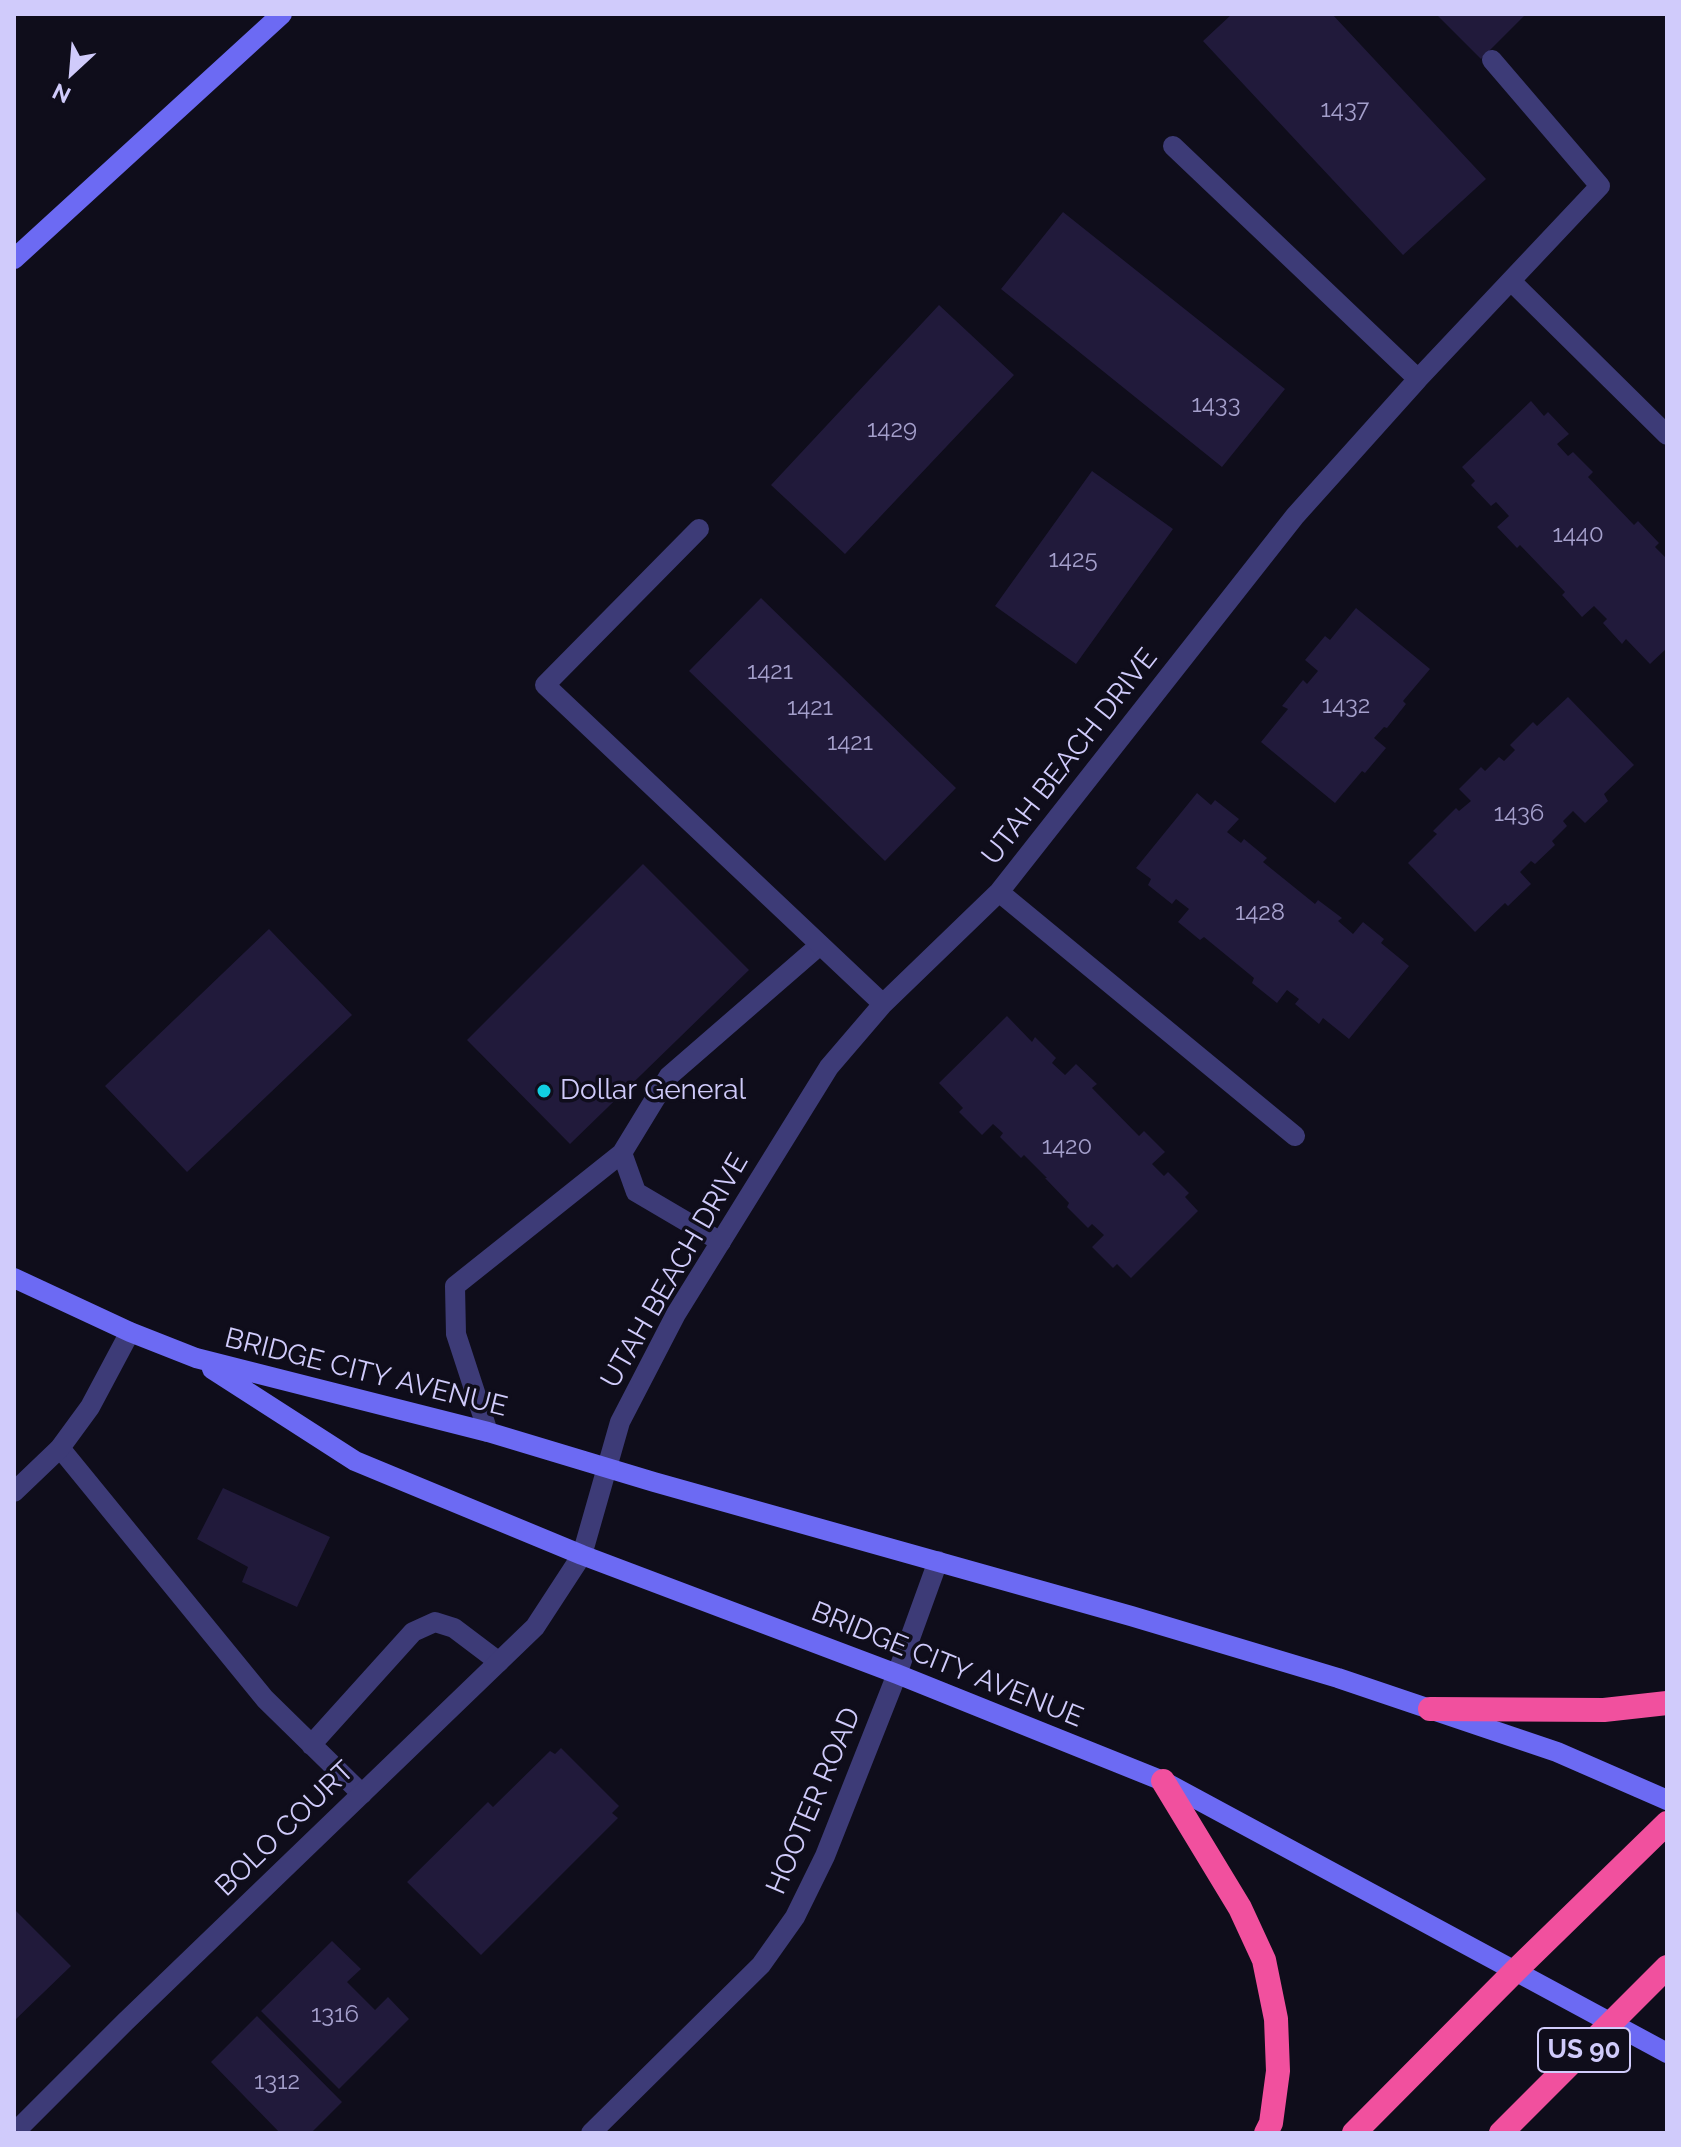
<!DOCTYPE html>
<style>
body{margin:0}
#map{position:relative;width:1681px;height:2147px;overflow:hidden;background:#0f0d1b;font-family:Raleway,sans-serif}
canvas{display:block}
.frame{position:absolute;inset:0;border:16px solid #d0cbfb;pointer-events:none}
.north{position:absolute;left:32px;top:32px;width:80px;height:80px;-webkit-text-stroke:6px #0f0d1b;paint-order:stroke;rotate:206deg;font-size:22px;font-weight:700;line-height:32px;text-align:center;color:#d0cbfb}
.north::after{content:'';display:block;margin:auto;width:28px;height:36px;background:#d0cbfb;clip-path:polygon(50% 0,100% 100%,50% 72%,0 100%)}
</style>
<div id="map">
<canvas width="1681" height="2147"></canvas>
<div class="frame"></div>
<div class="north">N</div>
</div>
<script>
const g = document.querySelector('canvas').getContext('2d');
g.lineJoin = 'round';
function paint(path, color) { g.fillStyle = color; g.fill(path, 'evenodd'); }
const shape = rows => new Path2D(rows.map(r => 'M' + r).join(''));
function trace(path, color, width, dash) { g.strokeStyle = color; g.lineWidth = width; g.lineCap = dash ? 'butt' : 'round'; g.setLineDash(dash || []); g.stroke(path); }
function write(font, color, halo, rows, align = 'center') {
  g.font = font + ' Raleway,sans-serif'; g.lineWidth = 7; g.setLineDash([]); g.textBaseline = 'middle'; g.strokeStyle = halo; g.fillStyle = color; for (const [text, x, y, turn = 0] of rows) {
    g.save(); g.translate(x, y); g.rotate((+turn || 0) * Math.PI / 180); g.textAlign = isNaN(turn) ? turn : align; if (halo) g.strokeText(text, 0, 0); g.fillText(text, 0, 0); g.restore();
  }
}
paint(shape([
 [1232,14,1332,14,1486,179,1403,255,1203,41],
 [1436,14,1526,14,1481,59],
 [1063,212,1285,389,1222,467,1001,289],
 [939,305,1014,375,845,554,771,485],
 [1531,401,1544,416,1548,412,1569,434,1557,444,1568,456,1573,452,1593,472,1588,477,1634,525,1638,521,1659,543,1655,547,1667,559,1667,648,1650,664,1626,639,1622,644,1603,623,1607,619,1594,606,1582,617,1562,595,1565,592,1520,545,1517,548,1497,527,1509,516,1496,502,1491,506,1471,485,1475,481,1462,467],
 [1092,471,1173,529,1076,664,995,606],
 [761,598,956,788,885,861,689,671],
 [1356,608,1430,669,1403,701,1406,704,1387,728,1384,727,1374,738,1386,748,1365,773,1362,771,1335,803,1261,742,1288,709,1282,706,1303,680,1307,684,1318,671,1305,660,1325,636,1330,640],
 [1568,697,1634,765,1604,794,1608,801,1585,823,1573,811,1563,821,1567,826,1552,841,1555,845,1535,864,1531,861,1520,872,1531,884,1508,906,1505,903,1475,932,1408,863,1437,834,1433,831,1456,808,1459,811,1471,801,1459,789,1481,767,1485,771,1499,757,1504,761,1515,750,1510,745,1533,722,1537,726],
 [1197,793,1211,805,1215,800,1239,819,1227,832,1241,843,1244,839,1267,858,1263,862,1315,904,1318,900,1342,918,1338,921,1353,934,1363,922,1384,939,1381,943,1409,966,1349,1039,1323,1018,1319,1024,1295,1004,1299,999,1287,990,1277,1003,1252,983,1254,978,1204,937,1200,940,1178,922,1189,909,1176,899,1172,904,1148,885,1151,879,1136,868],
 [643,864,749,970,570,1144,467,1040],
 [269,929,352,1015,187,1172,105,1086],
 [1007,1016,1032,1042,1035,1037,1056,1058,1052,1063,1065,1075,1076,1064,1097,1084,1092,1088,1139,1136,1144,1131,1165,1152,1152,1164,1164,1176,1168,1172,1189,1193,1185,1197,1198,1211,1131,1278,1117,1264,1113,1268,1092,1247,1104,1235,1092,1224,1088,1228,1067,1207,1069,1203,1045,1178,1047,1178,1024,1155,1021,1158,1000,1137,1003,1133,993,1124,982,1135,959,1112,963,1108,939,1083],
 [223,1488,330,1537,297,1607,242,1582,248,1567,197,1539],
 [561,1748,619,1806,612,1813,618,1818,481,1955,407,1882,488,1802,493,1807,550,1751,555,1754],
 [14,1909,71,1966,14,2021],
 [332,1941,361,1969,347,1982,375,2010,388,1997,409,2019,339,2089,261,2011],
 [257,2016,342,2102,311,2133,280,2133,211,2062]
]), '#211a3b');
trace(shape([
 [721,1242,636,1192,622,1153,669,1076,820,945],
 [488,1432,456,1334,455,1286,622,1153],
 [60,1448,265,1699,362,1794],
 [311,1745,413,1632,435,1622,454,1628,499,1662]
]), '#3d3b77', 20);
trace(shape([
 [1173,146,1418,379],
 [1512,282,1667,435],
 [699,529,545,685,883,1004],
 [999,892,1295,1136],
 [14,1492,60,1448,90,1407,130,1332],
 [14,2133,125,2022,535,1627,582,1555,620,1422,676,1314,829,1067,883,1004,999,892,1295,516,1418,379,1600,186,1492,60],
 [591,2133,761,1965,795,1917,825,1856,897,1674,938,1561]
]), '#3d3b77', 20);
trace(shape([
 [14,259,282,14],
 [14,1278,130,1332,196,1358,488,1432,654,1482,1131,1616,1338,1678,1557,1752,1667,1800],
 [212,1369,355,1461,582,1555,897,1674,1163,1781,1667,2053]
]), '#6c6af3', 20);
trace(shape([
 [1430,1709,1604,1710,1667,1703],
 [1163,1781,1240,1908,1264,1960,1276,2019,1278,2071,1271,2123,1266,2133],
 [1354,2133,1515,1971,1667,1823]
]), '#f1509e', 24);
trace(shape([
 [1501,2133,1667,1967]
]), '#f1509e', 24);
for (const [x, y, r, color] of [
 [544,1091,8,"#11cee1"]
]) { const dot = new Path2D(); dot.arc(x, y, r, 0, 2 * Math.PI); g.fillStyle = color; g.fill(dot); trace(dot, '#0f0d1b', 3); }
write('24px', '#a49fcb', null, [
 ["1437",1345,110],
 ["1433",1216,405],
 ["1429",892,430],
 ["1440",1578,535],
 ["1425",1073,560],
 ["1421",770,672],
 ["1432",1346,706],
 ["1421",810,708],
 ["1421",850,743],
 ["1436",1519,814],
 ["1428",1260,913],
 ["1420",1067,1147],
 ["1316",335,2015],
 ["1312",277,2082]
]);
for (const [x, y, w] of [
 [1584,2050,92]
]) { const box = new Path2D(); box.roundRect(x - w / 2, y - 22, w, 44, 6); g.fillStyle = '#0f0d1b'; g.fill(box); trace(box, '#d0cbfb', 2); }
write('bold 26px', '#d0cbfb', null, [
 ["US 90",1584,2050]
]);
write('28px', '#d0cbfb', '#0f0d1b', [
 ["UTAH BEACH DRIVE",1070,757,-52],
 ["UTAH BEACH DRIVE",675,1271,-60],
 ["BRIDGE CITY AVENUE",366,1373,14],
 ["BRIDGE CITY AVENUE",947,1665,22],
 ["HOOTER ROAD",814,1801,-67],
 ["BOLO COURT",285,1829,-44]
]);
write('28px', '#d0cbfb', '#0f0d1b', [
 ["Dollar General",560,1091]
], 'left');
</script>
